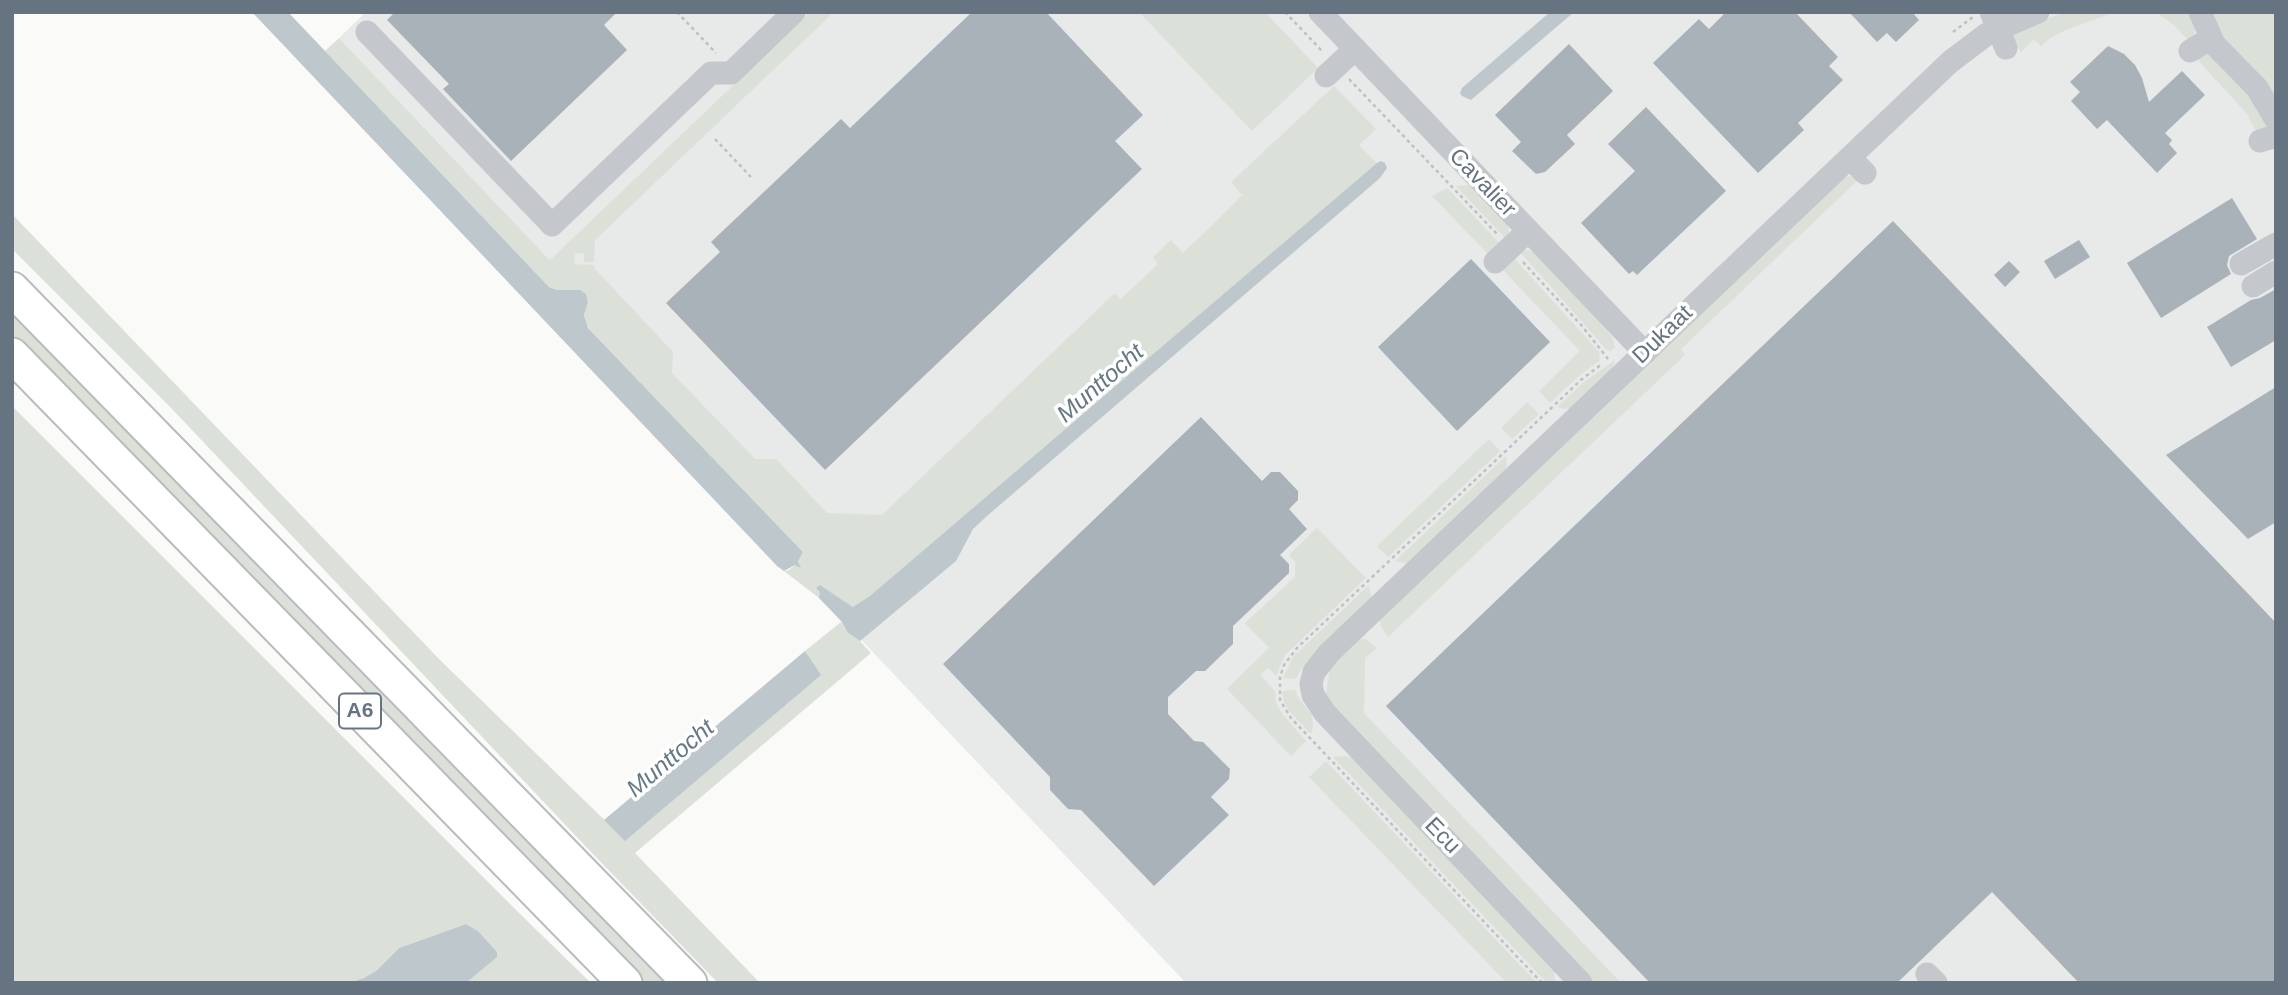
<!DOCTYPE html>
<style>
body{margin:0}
#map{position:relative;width:2288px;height:995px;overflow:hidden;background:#fafaf8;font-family:Arial,sans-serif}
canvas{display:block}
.frame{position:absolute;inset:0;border:14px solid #667482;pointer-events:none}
</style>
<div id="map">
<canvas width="2288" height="995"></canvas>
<div class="frame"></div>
</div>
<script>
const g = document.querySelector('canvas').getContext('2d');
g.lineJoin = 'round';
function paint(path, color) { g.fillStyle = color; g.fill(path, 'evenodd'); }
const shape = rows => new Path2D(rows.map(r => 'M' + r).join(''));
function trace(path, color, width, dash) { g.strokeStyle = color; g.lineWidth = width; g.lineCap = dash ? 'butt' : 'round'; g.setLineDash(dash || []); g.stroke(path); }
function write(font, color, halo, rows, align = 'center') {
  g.font = font + ' Arial,sans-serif'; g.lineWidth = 7; g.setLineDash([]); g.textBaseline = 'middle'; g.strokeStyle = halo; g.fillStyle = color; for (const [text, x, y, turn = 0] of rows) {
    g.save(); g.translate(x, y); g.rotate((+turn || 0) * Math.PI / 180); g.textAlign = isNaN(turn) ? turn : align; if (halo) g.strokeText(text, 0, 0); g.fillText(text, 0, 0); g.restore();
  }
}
paint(shape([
 [366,12,2276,12,2276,983,1186,983,851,629,852,577,339,38]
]), '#e8e9e9');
paint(shape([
 [810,12,834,12,595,240,594,262,584,262,584,253,575,254,574,264,594,265,595,269,673,352,672,373,755,459,776,459,827,513,882,515,1115,293,1121,299,1158,264,1153,257,1171,240,1183,253,1204,233,1242,195,1231,182,1334,86,1376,129,1359,145,1377,163,871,596,853,607,824,588,819,598,784,571,789,570,798,562,803,552,588,328,584,315,588,302,586,294,557,290,549,287,325,51,339,38,550,260],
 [1139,12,1265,12,1318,68,1252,131],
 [2065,12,2115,12,2066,30,2050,38,2041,46,2034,39,2021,52,2014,44,2012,41,2013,33,2017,30],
 [2155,12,2192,12,2196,26,2193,38,2190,42,2174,25],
 [2208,12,2276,14,2276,101,2227,47],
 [2208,52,2243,83,2268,123,2265,129,2257,134,2248,115,2195,57],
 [1850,176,1859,179,1681,349,1685,355,1388,637,1380,624,1381,617,1844,177],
 [1470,185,1507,221,1509,232,1507,240,1456,186],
 [1447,188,1501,245,1490,256,1432,196],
 [12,214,440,660,625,840,808,655,805,651,841,622,848,633,860,641,871,653,635,853,760,983,718,983,590,851,173,410,12,249],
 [1528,250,1537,254,1603,325,1612,337,1615,348,1610,351,1606,349,1520,252],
 [1513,257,1600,353,1599,361,1580,375,1550,403,1539,391,1580,351,1501,268],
 [12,307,674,983,643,983,12,338],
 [1615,360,1612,370,1575,408,1563,409,1557,407,1584,382],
 [1527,402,1539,414,1512,439,1501,428],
 [12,406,518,912,591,983,466,983,496,957,497,952,478,931,466,924,399,948,376,971,363,979,349,983,12,983],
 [1489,439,1500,451,1388,557,1377,546],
 [1506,456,1507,469,1416,560,1405,563,1395,561],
 [1317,528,1366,578,1285,655,1276,676,1268,668,1260,675,1275,691,1276,703,1283,715,1306,741,1291,756,1227,689,1269,648,1245,623,1295,577,1295,562,1289,555],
 [1369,585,1371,596,1368,605,1301,669,1296,679,1283,678,1293,657],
 [1365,639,1377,648,1365,658,1364,713,1621,983,1594,983,1333,709,1326,693,1330,669,1356,640],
 [1296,690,1297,696,1312,715,1313,728,1311,734,1289,711,1284,702,1282,691],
 [1343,756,1353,758,1554,970,1555,983,1547,983,1333,757],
 [1326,761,1537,983,1507,983,1309,777]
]), '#dbe1d9');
paint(shape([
 [252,12,288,12,549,287,557,290,580,290,586,294,588,302,584,315,588,328,803,552,798,562,801,568,795,565,784,571,777,566],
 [1550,12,1574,12,1471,100,1462,96,1460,93,1462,88],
 [1381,161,1385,163,1387,168,1380,178,987,516,973,529,956,561,860,641,848,633,841,621,819,598,820,592,816,588,820,585,853,607,870,596,1377,163],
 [805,651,821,675,625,841,604,820],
 [466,924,478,931,497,952,497,957,466,983,349,983,364,978,376,971,399,948]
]), '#bec7cc');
paint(shape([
 [395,12,617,12,604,25,627,50,511,161,443,89,449,84,387,20],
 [972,12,1046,12,1143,115,1115,141,1142,169,825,470,666,303,720,252,711,242,841,119,850,128],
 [1726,12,1795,12,1838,57,1829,66,1843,80,1798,123,1804,130,1758,173,1653,63,1699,19,1709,29],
 [1849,12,1912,12,1919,20,1896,42,1887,33,1877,42],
 [1569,44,1613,91,1567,135,1575,144,1545,172,1536,174,1512,151,1521,142,1495,115],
 [2108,46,2124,54,2135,65,2142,78,2149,102,2182,71,2205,95,2165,133,2172,140,2169,144,2177,153,2157,173,2107,120,2097,129,2071,101,2080,92,2070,82],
 [1646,107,1726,191,1637,275,1633,271,1629,274,1581,223,1635,171,1608,144],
 [2232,198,2257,239,2229,256,2227,265,2231,274,2161,318,2127,263],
 [1893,221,2276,623,2276,983,2079,983,1992,892,1897,983,1650,983,1386,706],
 [2079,240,2090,257,2055,279,2044,261],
 [1471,259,1550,342,1457,431,1378,347],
 [2009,261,2020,272,2005,287,1994,275],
 [2276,289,2276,340,2231,367,2207,327,2251,300,2260,298],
 [2276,387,2276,522,2248,539,2166,455],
 [1201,417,1262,481,1271,472,1280,472,1298,491,1298,500,1289,509,1307,529,1280,555,1289,564,1289,573,1233,626,1233,644,1205,671,1196,671,1168,697,1168,714,1194,741,1203,742,1230,769,1229,779,1211,797,1229,815,1154,886,1081,810,1068,809,1050,790,1050,777,943,664]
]), '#aab2b9');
const highway = shape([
 [12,289,690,983],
 [12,355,625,983]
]);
trace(highway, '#b9bcbf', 37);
trace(shape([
 [677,12,716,53],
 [1285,12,1323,52],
 [1953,32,1973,17],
 [1349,79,1497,234],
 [715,139,751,177],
 [1523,262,1582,326,1608,359],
 [1542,983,1291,718,1280,700,1280,677,1284,665,1297,648,1582,379,1602,364]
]), '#bec0c3', 2.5, [3.5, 3.5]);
trace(shape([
 [1320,12,1645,353],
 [1991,12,2006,48],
 [2200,12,2214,44,2257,88,2276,120],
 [367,32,552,225,711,73,731,73,794,12],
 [2190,51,2211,38],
 [1326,76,1355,49],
 [2260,141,2276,136],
 [1850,158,1865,173],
 [1495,262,1528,231],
 [2241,264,2276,244],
 [2253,286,2276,272],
 [1927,974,1936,983],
 [1581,983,1325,713,1313,695,1311,684,1314,672,1329,653,1950,62,1987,34,2038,12]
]), '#c4c7cb', 23);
trace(highway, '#fff', 33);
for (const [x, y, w] of [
 [360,711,42]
]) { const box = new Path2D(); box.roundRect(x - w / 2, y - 17.5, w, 35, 5); g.fillStyle = '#fff'; g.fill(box); trace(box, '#667482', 2); }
write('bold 21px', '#667482', null, [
 ["A6",360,711]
]);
write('23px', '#667482', '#fff', [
 ["Cavalier",1482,183,46],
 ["Dukaat",1663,335,-44],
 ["Ecu",1442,836,46]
]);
write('italic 24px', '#667983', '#fff', [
 ["Munttocht",1101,384,-41],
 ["Munttocht",671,759,-40]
]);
</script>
